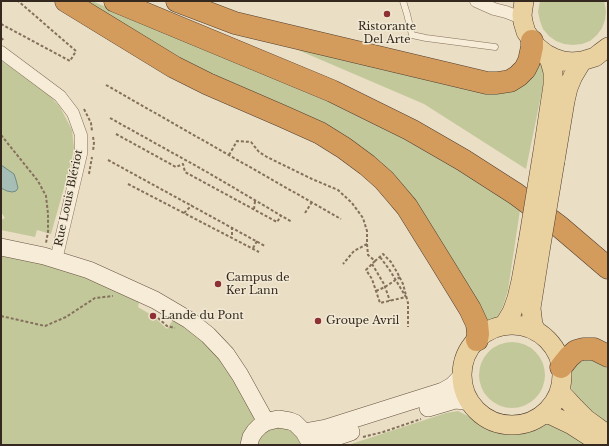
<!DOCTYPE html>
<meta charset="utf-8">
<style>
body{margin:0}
#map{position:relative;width:609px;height:446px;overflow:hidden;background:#eadec5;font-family:"Libre Baskerville",serif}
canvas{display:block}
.frame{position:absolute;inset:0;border:2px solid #35291f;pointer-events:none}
</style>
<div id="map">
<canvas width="609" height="446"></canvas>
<div class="frame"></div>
</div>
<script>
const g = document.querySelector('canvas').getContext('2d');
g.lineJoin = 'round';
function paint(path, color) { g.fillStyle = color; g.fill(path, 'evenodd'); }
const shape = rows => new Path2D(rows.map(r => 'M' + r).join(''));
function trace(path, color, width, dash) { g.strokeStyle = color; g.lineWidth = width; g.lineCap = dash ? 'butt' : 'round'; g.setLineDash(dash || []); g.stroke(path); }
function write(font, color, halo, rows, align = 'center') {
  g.font = font + ' "Libre Baskerville",serif'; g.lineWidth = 3; g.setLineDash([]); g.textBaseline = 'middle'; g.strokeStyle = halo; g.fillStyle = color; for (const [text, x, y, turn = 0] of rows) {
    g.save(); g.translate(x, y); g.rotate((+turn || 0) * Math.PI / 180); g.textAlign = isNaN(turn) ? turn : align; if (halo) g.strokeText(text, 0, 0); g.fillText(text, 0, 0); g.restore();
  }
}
paint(shape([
 [79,1,92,1,334,103,402,138,458,168,520,210,508,290,503,306,497,317,488,323,479,304,416,204,233,88],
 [540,1,604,1,606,11,605,20,602,28,597,35,590,41,582,44,573,45,564,44,556,41,549,36,543,29,540,21,538,12],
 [256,32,481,86,537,52,545,76,526,169,424,104],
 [1,59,47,93,60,107,72,130,74,148,71,163,51,234,37,230,35,237,1,230,1,220,5,218,1,212,1,188,7,191,18,188,16,182,9,170,4,168,1,165],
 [1,251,45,261,140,298,138,307,153,316,167,329,175,317,211,345,255,414,253,423,246,445,1,445],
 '479 375a33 33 0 1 1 66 0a33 33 0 1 1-66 0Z',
 [585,360,593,360,608,369,608,423,589,409,577,398,570,386,569,379,573,369,578,363],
 [458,411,468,416,486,428,506,432,522,432,538,425,549,424,566,432,587,445,348,445,446,413],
 [279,427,291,430,295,433,301,445,258,445,260,438,264,434,269,430]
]), '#c3c89a');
const water = shape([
 [1,165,14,174,16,180,18,188,16,191,12,192,7,191,1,188,1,165]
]);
paint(water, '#a6beb6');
trace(water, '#6e8b83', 1);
const lane = shape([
 [403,1,407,14,412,35,426,38,495,47]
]);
const street = shape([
 [476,1,494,9,506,12,519,17,523,22],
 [1,52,60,96,73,113,81,135,81,154,56,260]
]);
const secondary = shape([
 [1,247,44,256,89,270,155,300,189,320,208,335,226,354,240,375,266,422],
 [428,408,455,400,465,401,472,404],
 [304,432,326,428,443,391,452,386,462,376],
 [249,445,251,437,255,431,260,426,266,422,278,419,290,421,295,423,304,432,309,441],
 [316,445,330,439,351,432]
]);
const primary = shape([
 [524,1,522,15,523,22,526,32,536,46,546,54,554,58,563,61,572,62,582,61,595,57,600,53,608,47],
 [543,151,553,85,553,72,550,61,546,54],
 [555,161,565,101,568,88,573,76,582,61],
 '462 375a50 50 0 1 1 100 0a50 50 0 1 1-100 0Z',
 [503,326,506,322,512,312,517,298,521,281,528,242],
 [537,332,533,325,531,308,540,251],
 [560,390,562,394,574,407,586,419,604,432],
 [543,415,549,414,572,425,603,445]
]);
const highway = shape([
 [66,1,174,67,208,84,282,116,320,133,344,148,367,165,384,180,396,194,407,207,443,265,470,309,477,324,478,334,477,340],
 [115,1,332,91,411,130,463,160,516,194,560,227,608,268],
 [177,1,235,23,260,29,487,83,497,83,510,81,518,76,525,69,529,61,532,47,532,41],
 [561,367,569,357,576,351,583,349,594,349,608,356]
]);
trace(lane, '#84705c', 7);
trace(street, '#84705c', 13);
trace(secondary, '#665240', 18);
trace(primary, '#523f30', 20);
trace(highway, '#523f30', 23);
trace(shape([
 [1,24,70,61,76,51,18,1],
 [1,38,5,41],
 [106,85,341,219],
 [84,109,91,123,92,131],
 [110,118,207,172,292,222],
 [116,134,176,167,183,164,185,172,277,222,281,216],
 [1,135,38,181,46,196,48,214,48,232,46,243],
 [93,137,94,143,93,151],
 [229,155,237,141,251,142,259,152,267,157,312,179,338,190,352,203,363,218,367,231,367,244,354,251,343,264],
 [108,160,265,246],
 [89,174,92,157],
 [128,184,259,252],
 [254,209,255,201],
 [184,213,192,205],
 [305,213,312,202],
 [232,227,232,237],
 [367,244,368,255,375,261,383,254,391,262,398,274,403,284,408,303,408,327],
 [253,248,257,241],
 [375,261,366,270,372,279,380,303,406,297,389,269,380,257],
 [372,264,384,284,390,301],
 [376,291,385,287,400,277],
 [1,316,45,326,66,317,95,298,113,296],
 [158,318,167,326,175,328],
 [363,437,383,432,421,419]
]), '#84705c', 2, [3, 2]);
trace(lane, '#f6ecd7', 6);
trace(street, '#f6ecd7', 12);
trace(secondary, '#f6ecd7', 17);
trace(primary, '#ead1a0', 19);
trace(highway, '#d39b5c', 22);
const primaryBridge = shape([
 [528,242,543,151],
 [540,251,555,161]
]);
trace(primaryBridge, '#523f30', 20, []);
trace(primaryBridge, '#ead1a0', 19);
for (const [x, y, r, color] of [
 [387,14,4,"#8e3135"],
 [218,284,4,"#8e3135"],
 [153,316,4,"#8e3135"],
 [318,321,4,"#8e3135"]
]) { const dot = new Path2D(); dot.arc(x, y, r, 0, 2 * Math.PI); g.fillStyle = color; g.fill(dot); trace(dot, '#f2e9d4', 1.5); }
write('11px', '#35291f', '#f2e9d4', [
 ["Ristorante",387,27,"center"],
 ["Del Arte",387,40,"center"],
 ["Campus de",226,278],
 ["Ker Lann",226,291],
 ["Lande du Pont",161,316],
 ["Groupe Avril",326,321]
], 'left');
write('11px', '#35291f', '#f2e9d4', [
 ["Rue Louis Blériot",69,198,-78]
]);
</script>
